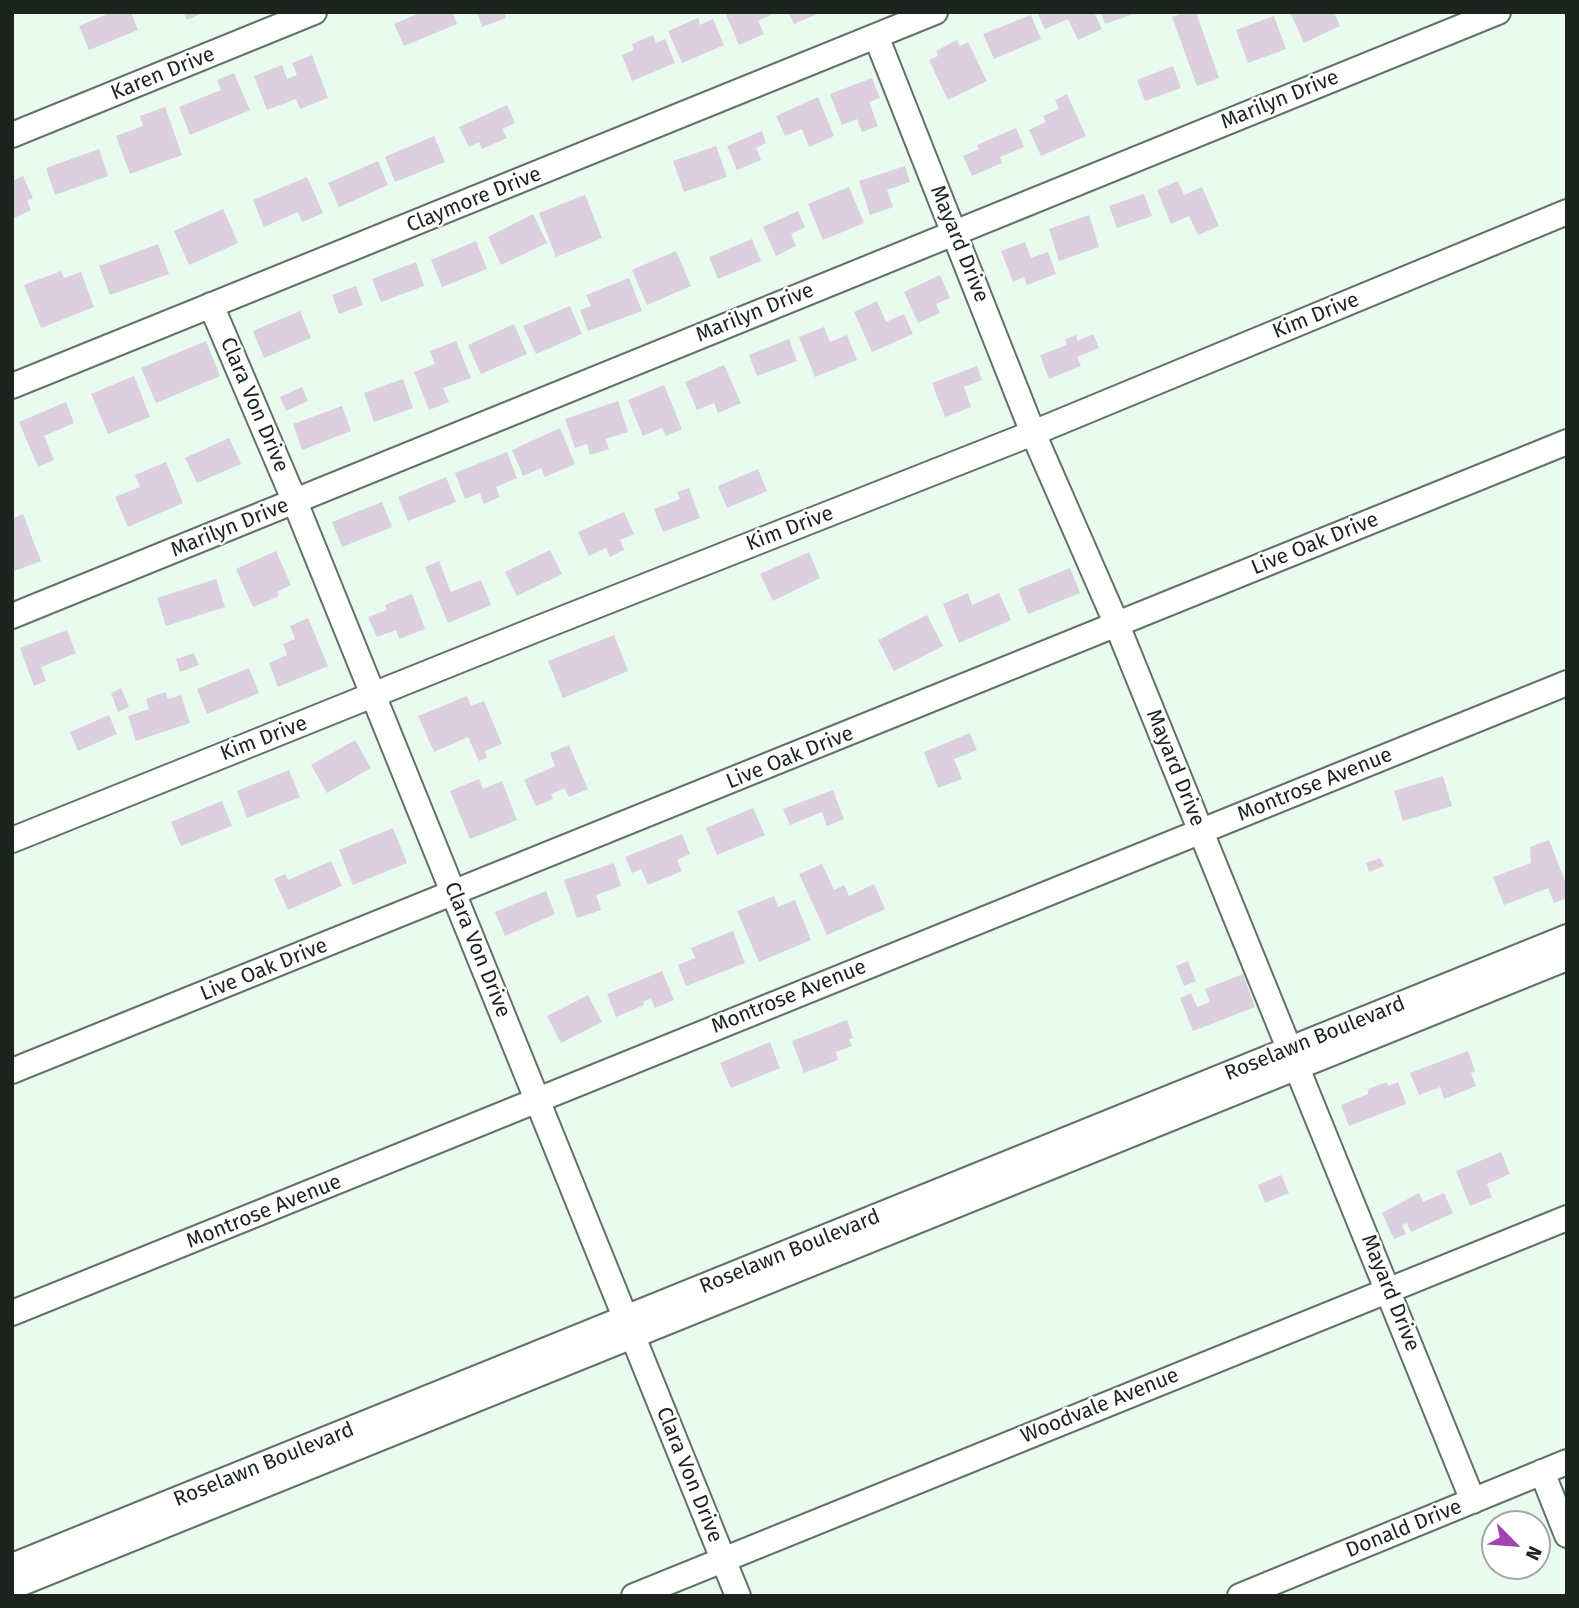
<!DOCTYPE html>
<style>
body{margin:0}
#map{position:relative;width:1579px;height:1608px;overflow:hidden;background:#e8fbee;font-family:"Fira Sans",sans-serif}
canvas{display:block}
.frame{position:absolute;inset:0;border:14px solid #1d241f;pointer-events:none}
.north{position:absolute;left:1481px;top:1510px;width:70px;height:70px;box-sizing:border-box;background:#fff;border:2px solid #a5a7a5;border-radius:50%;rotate:115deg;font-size:19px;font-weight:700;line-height:28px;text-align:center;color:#1d241f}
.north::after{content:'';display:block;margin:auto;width:24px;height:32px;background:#9d44b0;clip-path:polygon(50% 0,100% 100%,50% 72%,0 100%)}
</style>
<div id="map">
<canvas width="1579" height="1608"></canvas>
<div class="frame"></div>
<div class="north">N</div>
</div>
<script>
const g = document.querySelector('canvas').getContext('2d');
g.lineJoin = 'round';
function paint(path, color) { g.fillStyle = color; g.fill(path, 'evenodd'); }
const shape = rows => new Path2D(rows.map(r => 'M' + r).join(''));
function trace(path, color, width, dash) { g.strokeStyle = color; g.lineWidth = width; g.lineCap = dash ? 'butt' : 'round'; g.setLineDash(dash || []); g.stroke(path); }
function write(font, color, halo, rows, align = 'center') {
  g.font = font + ' "Fira Sans",sans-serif'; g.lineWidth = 5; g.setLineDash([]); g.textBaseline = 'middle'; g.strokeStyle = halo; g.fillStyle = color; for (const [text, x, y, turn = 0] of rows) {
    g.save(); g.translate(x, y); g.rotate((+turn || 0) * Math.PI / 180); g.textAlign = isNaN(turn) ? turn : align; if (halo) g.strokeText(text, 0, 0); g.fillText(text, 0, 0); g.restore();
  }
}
paint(shape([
 [112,12,131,12,138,30,89,50,79,26],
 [183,12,205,12,187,20],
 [422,12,452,12,457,24,404,46,394,24],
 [477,12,504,12,506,18,482,27],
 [725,12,777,12,758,21,764,34,739,45],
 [788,12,822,12,794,24],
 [1037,12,1094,12,1102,29,1078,40,1068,19,1045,29],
 [1101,12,1136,12,1136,13,1105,24],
 [1186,12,1196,12,1219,78,1197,86,1172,17],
 [1290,12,1334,12,1340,26,1304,43],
 [1031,15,1041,39,994,59,983,34],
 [1274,16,1286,49,1248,63,1236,30],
 [698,18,700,25,713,19,724,45,682,63,668,31],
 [653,35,656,43,665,39,675,63,632,81,622,55,634,50,632,44],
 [957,40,960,46,968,42,987,81,948,100,929,60,938,56,936,51],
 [312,55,328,98,300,109,296,99,267,110,254,76,282,65,287,79,297,75,292,63],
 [1173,66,1181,88,1145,101,1137,80],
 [234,73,250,110,190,135,179,107,221,90,217,80],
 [872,78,880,98,869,102,878,126,862,132,857,119,842,125,830,94],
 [1067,94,1086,136,1041,156,1029,130,1046,122,1043,116,1059,109,1055,100],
 [818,97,834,136,809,147,802,129,785,136,776,116],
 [507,105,515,123,502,129,507,138,482,149,479,142,469,147,459,127],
 [165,107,182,155,130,174,116,136,143,126,140,116],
 [1016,128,1024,147,1000,157,1002,163,972,176,963,156,979,149,977,145],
 [762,131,766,143,756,148,761,160,737,170,727,146],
 [434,136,445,162,395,182,385,157],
 [716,146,727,177,684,192,673,161],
 [99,149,108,176,55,195,46,168],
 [378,161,388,185,339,207,328,183],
 [905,166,910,182,887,190,893,207,870,215,859,181],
 [23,176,33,198,27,201,31,210,12,219,12,181],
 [307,177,323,213,302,222,298,212,264,227,253,200],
 [1178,181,1184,195,1202,187,1219,226,1198,235,1189,216,1171,224,1157,190],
 [849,187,864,223,823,240,808,204],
 [1144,194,1152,216,1117,228,1109,206],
 [585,195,602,238,556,257,539,213],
 [223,209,238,243,189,265,174,231],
 [798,211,805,227,791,234,796,246,776,256,763,227],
 [533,214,547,243,501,265,488,237],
 [1089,215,1099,247,1059,261,1049,229],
 [752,239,761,261,718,279,709,257],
 [476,241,487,269,442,287,431,260],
 [1025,242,1031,258,1048,252,1056,274,1027,285,1024,277,1013,282,1001,251],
 [158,244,169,274,110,295,99,266],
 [676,251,691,286,647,305,632,270],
 [416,262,424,286,381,302,372,279],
 [61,271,64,278,81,272,94,307,41,328,24,285],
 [940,275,950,298,936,304,940,313,918,323,904,292],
 [629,278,642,311,588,331,580,310,591,306,586,295],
 [356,286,363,305,339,314,332,295],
 [877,301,886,322,904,314,913,334,872,352,854,312],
 [570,306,582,334,536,354,523,326],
 [300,311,311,338,264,358,253,331],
 [514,324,527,354,481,374,468,345],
 [824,327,830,342,847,335,857,360,815,377,799,337],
 [1093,334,1099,348,1077,357,1081,366,1049,379,1040,355,1067,345,1065,339,1076,335,1078,341],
 [789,339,797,361,757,376,749,355],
 [206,341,220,376,156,403,141,368],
 [456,341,471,378,443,388,449,402,429,410,414,372,435,364,430,351],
 [724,365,741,403,718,413,714,403,697,410,685,382],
 [977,366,982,380,964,387,971,407,945,417,932,383],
 [134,376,150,417,108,434,91,394],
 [403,379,413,408,374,422,364,393],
 [664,385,682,429,666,436,662,428,643,436,628,400],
 [302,387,308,401,286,411,280,397],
 [618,401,628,432,605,439,609,449,590,455,587,444,575,448,565,419],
 [66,402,74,423,44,436,54,460,38,467,19,422],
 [342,406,351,431,302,450,293,424],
 [560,428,575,464,545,477,541,468,523,476,512,450],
 [229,438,241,464,197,483,185,458],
 [507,452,517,478,496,487,500,497,484,504,480,493,465,499,455,473],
 [166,462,183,503,128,527,115,497,140,487,135,475],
 [758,469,767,491,727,508,718,486],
 [446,477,456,502,408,521,398,497],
 [689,488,700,518,663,532,654,509,680,499,677,492],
 [382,502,392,527,342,547,332,522],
 [624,512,634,534,620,540,624,550,610,557,606,548,589,556,578,532],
 [23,514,41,561,12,572,12,519],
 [550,550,562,574,517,596,505,572],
 [276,551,291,585,277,592,279,596,253,607,236,569],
 [809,552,820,578,773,601,760,574],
 [439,561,451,592,481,580,491,605,448,623,425,567],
 [1070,568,1080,593,1028,614,1018,589],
 [216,579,225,607,166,626,157,598],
 [968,593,972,605,999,593,1011,620,959,643,943,604],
 [412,594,425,629,399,639,396,630,377,637,368,617,387,610,385,605],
 [927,615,943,646,894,671,878,640],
 [308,618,328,666,278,687,269,663,287,655,283,644,295,639,290,626],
 [67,630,76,653,41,667,46,681,34,686,20,648],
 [614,635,628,671,563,698,548,661],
 [194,653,199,665,180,672,176,659],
 [249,668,259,693,207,714,197,689],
 [121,688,129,707,118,712,111,693],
 [165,692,168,699,181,695,190,723,136,741,128,716,149,709,146,699],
 [467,696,471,706,484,701,502,744,485,751,487,758,479,761,468,737,434,752,418,716],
 [109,715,117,734,78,751,70,732],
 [970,733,977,750,954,759,962,779,938,788,924,752],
 [355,740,371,768,327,793,311,765],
 [569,745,588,789,569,797,564,788,551,794,553,799,536,806,524,780,555,766,550,753],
 [289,770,300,797,247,818,237,791],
 [1443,776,1452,806,1403,821,1394,791],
 [479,779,483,789,502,781,517,820,470,839,450,791],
 [833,790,844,819,827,826,822,812,790,825,783,809],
 [222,801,232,826,181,846,171,822],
 [753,808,765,835,717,855,706,828],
 [393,828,407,863,353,885,339,850],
 [682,834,690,854,677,860,682,871,648,885,641,869,632,873,625,857],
 [1549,840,1567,886,1567,898,1554,903,1548,888,1504,905,1493,877,1531,863,1530,847],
 [1380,858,1384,866,1369,872,1366,863],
 [331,861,342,886,288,910,274,879,285,874,288,880],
 [614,863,621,886,596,895,601,910,577,918,564,880],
 [822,864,834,890,844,885,849,896,874,884,885,909,827,935,799,874],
 [546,891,555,914,505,936,495,912],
 [774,896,778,907,795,900,811,940,759,962,737,911],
 [733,931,745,963,686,986,678,965,695,958,691,948],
 [1188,961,1196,981,1184,986,1176,966],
 [662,971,674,1000,655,1008,651,998,643,1002,644,1005,616,1017,607,994],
 [1243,974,1255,1007,1193,1031,1180,998,1191,993,1197,1007,1210,1002,1205,989],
 [588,995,602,1022,561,1043,547,1016],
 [847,1020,853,1038,849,1040,852,1046,836,1052,838,1060,804,1073,792,1041],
 [770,1042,780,1068,731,1088,720,1063],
 [1468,1051,1475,1071,1471,1073,1476,1086,1444,1099,1440,1087,1419,1095,1410,1073],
 [1387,1082,1388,1086,1398,1082,1406,1104,1349,1126,1341,1105,1368,1094,1368,1089],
 [1501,1152,1510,1174,1487,1184,1492,1197,1470,1206,1456,1171],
 [1281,1175,1289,1193,1265,1203,1258,1185],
 [1419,1193,1423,1202,1444,1193,1453,1213,1411,1232,1407,1223,1402,1225,1406,1234,1394,1239,1382,1213]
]), '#dccfdf');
const minor = shape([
 [876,36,1033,433,1117,625,1473,1501],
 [12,135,314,12],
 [211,305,295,502,738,1596],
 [12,386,935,12],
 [12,616,1498,12],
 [12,840,542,627,1033,433,1567,212],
 [12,1071,1567,442],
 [12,1313,1567,683],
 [1542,1472,1567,1535],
 [12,1566,1567,937],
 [12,1587,1567,958],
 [634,1596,1567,1218],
 [1240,1596,1567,1462]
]);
trace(minor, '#617267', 28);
trace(minor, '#fff', 24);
write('21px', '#1d241f', '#fff', [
 ["Karen Drive",163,74,-22],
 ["Marilyn Drive",1280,100,-22],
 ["Claymore Drive",474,200,-22],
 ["Mayard Drive",959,244,68],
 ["Marilyn Drive",755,313,-22],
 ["Kim Drive",1316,316,-22],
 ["Clara Von Drive",254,405,67],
 ["Marilyn Drive",230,528,-22],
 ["Kim Drive",790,529,-21],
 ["Live Oak Drive",1315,544,-22],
 ["Kim Drive",264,739,-21],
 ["Live Oak Drive",790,758,-22],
 ["Mayard Drive",1175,768,68],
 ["Montrose Avenue",1315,785,-22],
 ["Clara Von Drive",477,950,68],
 ["Live Oak Drive",264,970,-22],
 ["Montrose Avenue",789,997,-22],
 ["Roselawn Boulevard",1315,1039,-22],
 ["Montrose Avenue",264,1212,-22],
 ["Roselawn Boulevard",790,1252,-22],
 ["Mayard Drive",1390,1293,68],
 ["Woodvale Avenue",1100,1406,-22],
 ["Roselawn Boulevard",264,1465,-22],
 ["Clara Von Drive",689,1475,68],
 ["Donald Drive",1404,1529,-22]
]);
</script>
